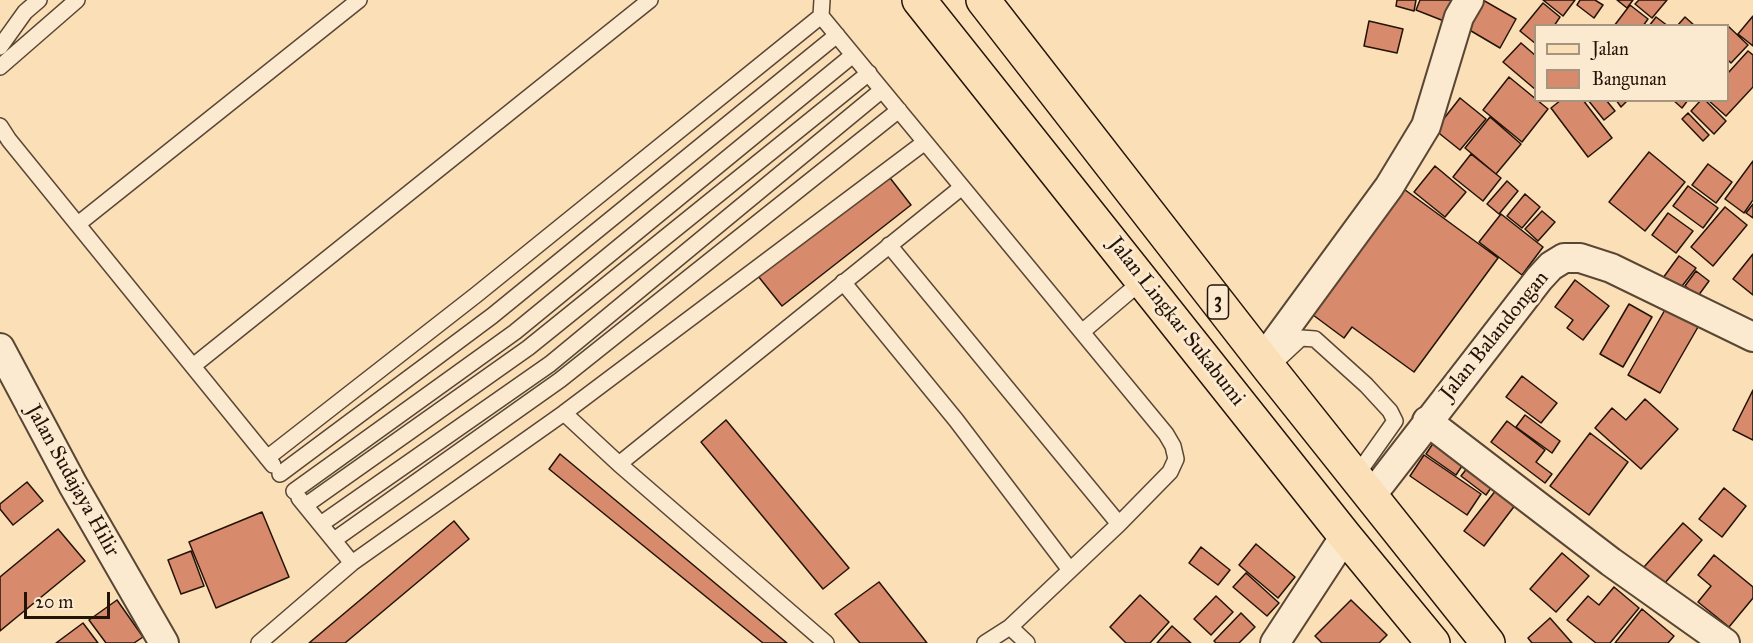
<!DOCTYPE html>
<style>
body{margin:0}
#map{position:relative;width:1753px;height:643px;overflow:hidden;background:#fbdfb7;font-family:"IM FELL Great Primer",serif}
canvas{display:block}
.legend{position:absolute;left:1534px;top:24px;width:195px;height:78px;box-sizing:border-box;background:#fcead0;border:2px solid #a59480;margin:0;padding:8px 10px;list-style:none;font-size:18px;color:#231308}
.legend li{display:flex;align-items:center;gap:12px;height:30px}
.legend b{width:30px;border:2px solid #a59480}
.scale{position:absolute;left:24px;top:592px;width:86px;height:27px;box-sizing:border-box;border:3px solid #231308;border-top:0;padding-left:8px;font-size:18px;line-height:21px;white-space:nowrap;color:#231308;-webkit-text-stroke:4px #fcead0;paint-order:stroke}
</style>
<div id="map">
<canvas width="1753" height="643"></canvas>
<ul class="legend">
<li><b style="height:8px;background:#fbdfb7"></b>Jalan</li>
<li><b style="height:16px;background:#d88b6c"></b>Bangunan</li>
</ul>
<div class="scale">20 m</div>
</div>
<script>
const g = document.querySelector('canvas').getContext('2d');
g.lineJoin = 'round';
function paint(path, color) { g.fillStyle = color; g.fill(path, 'evenodd'); }
const shape = rows => new Path2D(rows.map(r => 'M' + r).join(''));
function trace(path, color, width, dash) { g.strokeStyle = color; g.lineWidth = width; g.lineCap = dash ? 'butt' : 'round'; g.setLineDash(dash || []); g.stroke(path); }
function write(font, color, halo, rows, align = 'center') {
  g.font = font + ' "IM FELL Great Primer",serif'; g.lineWidth = 6; g.setLineDash([]); g.textBaseline = 'middle'; g.strokeStyle = halo; g.fillStyle = color; for (const [text, x, y, turn = 0] of rows) {
    g.save(); g.translate(x, y); g.rotate((+turn || 0) * Math.PI / 180); g.textAlign = isNaN(turn) ? turn : align; if (halo) g.strokeText(text, 0, 0); g.fillText(text, 0, 0); g.restore();
  }
}
const building = shape([
 [1397,0,1416,0,1414,11,1396,6,1397,0],
 [1420,0,1458,0,1449,23,1416,10,1420,0],
 [1476,0,1483,0,1516,19,1500,48,1461,25,1476,0],
 [1543,0,1575,0,1563,16,1543,0],
 [1580,0,1595,0,1603,5,1594,18,1577,5,1580,0],
 [1617,0,1633,0,1627,8,1617,0],
 [1639,0,1667,0,1652,18,1635,4,1639,0],
 [1543,3,1560,17,1554,26,1536,26,1536,44,1520,31,1543,3],
 [1630,5,1648,19,1643,26,1614,26,1630,5],
 [1753,16,1753,46,1738,34,1753,16],
 [1656,17,1668,26,1649,26,1656,17],
 [1685,17,1695,26,1677,26,1685,17],
 [1369,21,1403,29,1397,53,1364,46,1369,21],
 [1728,26,1748,45,1731,63,1728,60,1728,26],
 [1521,43,1536,56,1536,90,1503,62,1521,43],
 [1748,51,1753,55,1753,87,1726,116,1708,100,1728,100,1728,73,1748,51],
 [1509,77,1548,109,1522,142,1483,110,1509,77],
 [1460,98,1486,119,1460,150,1435,130,1460,98],
 [1561,100,1583,100,1612,138,1588,157,1551,108,1561,100],
 [1588,100,1606,100,1615,111,1604,120,1588,100],
 [1616,100,1628,100,1621,107,1616,100],
 [1673,100,1688,100,1682,108,1673,100],
 [1701,100,1705,100,1726,121,1714,134,1691,111,1701,100],
 [1688,113,1709,135,1703,141,1682,119,1688,113],
 [1490,117,1521,144,1496,174,1465,148,1490,117],
 [1649,152,1685,182,1645,231,1609,202,1649,152],
 [1471,154,1501,178,1483,201,1453,177,1471,154],
 [1753,161,1753,200,1744,213,1725,199,1753,161],
 [1708,164,1732,182,1716,203,1692,185,1708,164],
 [1435,166,1466,192,1445,217,1414,192,1435,166],
 [887,174,911,205,782,306,758,276,887,174],
 [1507,181,1518,191,1499,214,1487,204,1507,181],
 [1397,184,1498,258,1414,372,1352,327,1344,338,1305,309,1397,184],
 [1688,186,1718,208,1703,228,1673,206,1688,186],
 [1525,194,1540,207,1522,228,1507,216,1525,194],
 [1753,204,1753,218,1746,213,1753,204],
 [1725,207,1747,225,1713,266,1691,247,1725,207],
 [1542,211,1555,222,1538,241,1525,229,1542,211],
 [1668,213,1693,231,1676,253,1652,235,1668,213],
 [1501,214,1543,247,1522,275,1479,242,1501,214],
 [1753,254,1753,295,1733,279,1753,254],
 [1679,256,1696,268,1679,290,1663,278,1679,256],
 [1696,271,1709,281,1698,296,1685,286,1696,271],
 [1575,280,1609,306,1583,340,1567,328,1573,320,1555,307,1575,280],
 [1629,304,1652,317,1623,367,1600,354,1629,304],
 [1666,308,1698,327,1660,393,1628,375,1666,308],
 [1522,376,1557,403,1541,423,1506,397,1522,376],
 [1753,390,1753,440,1733,430,1753,390],
 [1645,399,1678,429,1641,469,1595,428,1612,408,1626,420,1645,399],
 [1525,415,1560,441,1552,453,1516,427,1525,415],
 [726,420,849,568,823,589,701,442,726,420],
 [1507,421,1545,450,1536,462,1552,474,1545,483,1491,442,1507,421],
 [1590,433,1628,462,1589,515,1550,486,1590,433],
 [1436,439,1466,460,1456,475,1426,454,1436,439],
 [560,454,787,643,763,643,549,469,560,454],
 [1424,455,1481,494,1467,515,1410,476,1424,455],
 [1472,462,1496,481,1486,495,1461,476,1472,462],
 [27,482,43,501,13,525,0,509,0,504,27,482],
 [1500,485,1519,500,1484,546,1464,531,1500,485],
 [1724,488,1746,506,1722,537,1699,519,1724,488],
 [262,512,289,577,216,608,189,542,262,512],
 [454,521,469,539,345,643,309,643,454,521],
 [1683,523,1702,540,1664,584,1644,567,1683,523],
 [58,529,85,561,0,631,0,577,58,529],
 [1256,544,1295,577,1278,598,1239,565,1256,544],
 [1201,547,1230,570,1218,585,1189,563,1201,547],
 [191,551,204,586,181,594,168,560,191,551],
 [1562,553,1589,576,1556,612,1530,589,1562,553],
 [1714,555,1753,587,1753,598,1729,627,1698,602,1711,586,1698,575,1714,555],
 [1246,573,1279,603,1267,616,1233,587,1246,573],
 [879,582,927,643,860,643,835,614,879,582],
 [1614,587,1639,608,1610,643,1596,643,1567,620,1588,596,1599,605,1614,587],
 [1140,595,1169,622,1150,643,1126,643,1110,627,1140,595],
 [1216,596,1233,612,1211,635,1194,619,1216,596],
 [117,600,143,637,134,643,106,643,89,620,117,600],
 [1351,600,1387,635,1379,643,1322,643,1315,636,1351,600],
 [1642,609,1674,636,1668,643,1615,643,1642,609],
 [1241,613,1255,627,1239,643,1216,643,1214,641,1241,613],
 [1550,618,1572,643,1532,643,1528,638,1550,618],
 [83,623,98,643,56,643,83,623],
 [1172,626,1191,643,1157,643,1172,626]
]);
paint(building, '#d88b6c');
trace(building, '#231308', 1.5);
const service = shape([
 [0,47,25,12,39,0],
 [0,67,77,0],
 [0,126,9,140,273,465],
 [925,142,1166,434,1173,446,1176,459,1170,472,1119,524,1010,627,985,643],
 [78,224,359,0],
 [889,245,1119,524],
 [843,282,956,420,1070,570],
 [1082,332,1143,280],
 [193,366,650,0],
 [1271,366,1301,338,1315,339,1366,385,1390,411,1395,421,1356,476],
 [564,413,619,464,826,643],
 [267,458,476,295,821,16],
 [619,464,962,187],
 [280,474,492,316,837,35],
 [294,491,515,332,853,55],
 [299,498,352,563],
 [306,505,528,348,869,73],
 [321,524,550,364,882,90],
 [334,540,560,380,899,110],
 [1010,627,1027,643],
 [259,643,352,563,564,413,925,142,821,16,822,0]
]);
const minor = shape([
 [0,348,73,485,164,643],
 [1263,359,1389,187,1426,126,1459,17,1469,0],
 [1427,421,1611,562,1725,643],
 [1371,496,1539,279,1551,266,1564,258,1580,258,1611,268,1753,337],
 [1275,643,1345,536]
]);
const primary = shape([
 [919,0,1345,536,1433,643],
 [983,0,1269,368,1488,643]
]);
trace(service, '#594634', 18);
trace(minor, '#594634', 32);
trace(primary, '#231308', 36);
trace(service, '#fcead0', 15);
trace(minor, '#fcead0', 28);
trace(primary, '#fbdfb7', 33);
for (const [x, y, w] of [
 [1218,302,21]
]) { const box = new Path2D(); box.roundRect(x - w / 2, y - 17, w, 34, 4.5); g.fillStyle = '#fcead0'; g.fill(box); trace(box, '#231308', 1.5); }
write('bold 20px', '#231308', null, [
 ["3",1218,302]
]);
write('21px', '#231308', '#fcead0', [
 ["Jalan Lingkar Sukabumi",1176,322,52],
 ["Jalan Balandongan",1495,336,-51],
 ["Jalan Sudajaya Hilir",72,481,61]
]);
</script>
